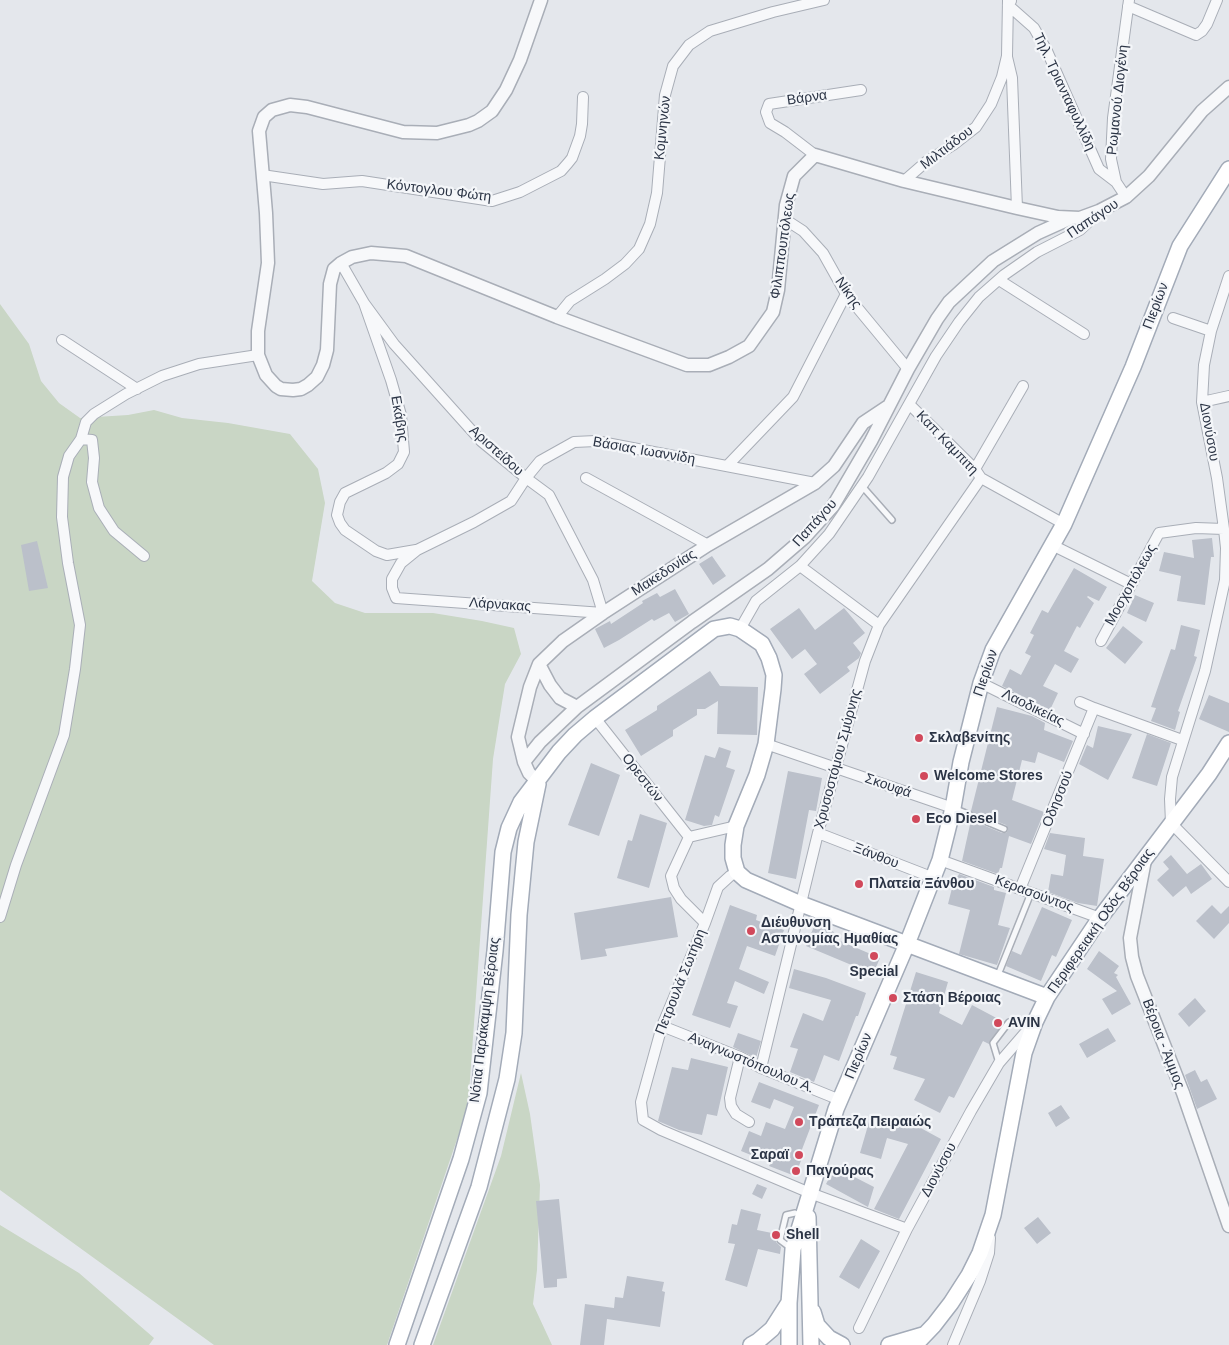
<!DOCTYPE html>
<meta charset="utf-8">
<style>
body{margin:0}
canvas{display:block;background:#e4e7ec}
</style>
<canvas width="1229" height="1345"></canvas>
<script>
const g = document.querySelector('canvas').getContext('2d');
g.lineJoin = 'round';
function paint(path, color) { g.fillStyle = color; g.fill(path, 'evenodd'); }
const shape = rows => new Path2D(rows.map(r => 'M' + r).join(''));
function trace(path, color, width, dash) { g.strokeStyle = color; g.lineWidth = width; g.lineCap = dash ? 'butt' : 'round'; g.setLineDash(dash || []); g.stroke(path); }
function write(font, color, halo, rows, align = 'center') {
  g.font = font + ' Arial,sans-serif'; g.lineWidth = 4.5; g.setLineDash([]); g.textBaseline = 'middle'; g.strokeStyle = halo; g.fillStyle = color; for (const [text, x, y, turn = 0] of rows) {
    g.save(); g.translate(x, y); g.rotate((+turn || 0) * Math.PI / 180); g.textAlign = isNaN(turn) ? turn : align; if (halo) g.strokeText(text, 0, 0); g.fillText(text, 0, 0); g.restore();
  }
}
paint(shape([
 [0,304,29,344,41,381,59,403,80,418,128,415,154,410,182,418,228,423,290,434,318,469,325,503,312,581,335,603,365,613,433,613,482,621,514,628,521,654,505,684,493,759,468,1107,387,1345,214,1345,0,1190],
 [521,1073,530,1114,540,1185,537,1270,533,1304,552,1345,433,1345,501,1156],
 [0,1225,79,1273,154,1338,149,1345,0,1345]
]), '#c9d6c5');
paint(shape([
 [1212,538,1214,557,1211,557,1205,605,1177,601,1181,576,1159,571,1164,552,1194,558,1192,540],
 [37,541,48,588,29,591,21,545],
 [712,556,726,576,713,585,699,564],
 [1074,568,1107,587,1099,601,1088,596,1087,597,1094,603,1080,628,1077,626,1064,651,1079,659,1071,673,1055,664,1043,686,1058,693,1050,710,1002,686,1010,669,1021,675,1031,656,1025,653,1034,635,1030,633,1042,610,1048,613],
 [675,589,689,614,675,622,669,613,654,621,652,619,619,640,604,648,595,629,610,621,611,624,643,603,642,601,657,593,660,597],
 [1135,595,1154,603,1146,622,1127,613],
 [799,608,815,630,844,608,865,633,853,643,861,653,859,658,847,667,850,671,820,694,804,674,817,664,805,649,792,659,770,629],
 [1181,625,1200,630,1194,656,1197,657,1178,711,1180,712,1175,730,1151,721,1156,708,1151,707,1171,649,1175,650],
 [1123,626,1143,642,1125,664,1106,648],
 [710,671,720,686,758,687,757,735,717,734,718,701,705,709,697,709,697,715,673,730,673,736,641,756,625,730,657,710,657,706],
 [1209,695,1229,703,1229,732,1199,719],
 [997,707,1032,716,1045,723,1044,730,1073,741,1064,762,1038,752,1035,763,1022,760,1012,800,1044,812,1031,844,1009,836,1002,868,1000,868,998,874,962,861,971,820,1002,833,1006,833,1008,830,1006,825,971,811],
 [1098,726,1132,734,1108,780,1079,764,1087,745,1093,748],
 [1147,734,1171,743,1157,786,1132,778],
 [719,747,731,751,726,767,735,770,719,817,715,815,712,825,704,826,685,820,705,755,715,758],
 [591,763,620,775,599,836,568,825],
 [788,771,822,778,816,811,809,810,796,879,768,873],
 [640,814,667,823,649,888,617,878,628,840,632,841],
 [1050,833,1085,838,1083,856,1104,859,1097,906,1078,903,1048,892,1051,874,1063,876,1066,855,1044,849],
 [1171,855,1187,874,1201,864,1212,879,1191,894,1186,886,1173,897,1157,880,1169,869,1163,862],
 [959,874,994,887,994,890,1006,893,998,925,1010,928,997,965,959,954,970,910,948,904,955,876,958,876],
 [671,897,678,937,605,949,607,956,581,960,574,913],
 [730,905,757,915,756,920,784,930,775,956,747,946,739,969,769,982,764,994,735,981,727,1003,738,1006,730,1028,692,1015],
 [1212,905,1221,914,1229,906,1229,923,1214,939,1196,921],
 [1042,907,1072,920,1056,957,1052,955,1041,981,1006,966,1012,951,1021,955],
 [815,924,834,932,831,937,880,958,873,974,806,946],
 [1099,951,1119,966,1114,973,1118,975,1116,977,1131,1004,1112,1015,1102,999,1117,991,1087,969],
 [794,969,826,978,866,993,858,1016,856,1016,839,1061,824,1055,814,1082,790,1072,798,1049,790,1047,803,1013,823,1021,831,1000,789,988],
 [916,972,948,982,939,1013,962,1025,972,1005,1004,1022,989,1044,983,1041,954,1098,949,1096,940,1113,914,1100,925,1079,893,1069,897,1057,890,1055],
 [1195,998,1206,1011,1189,1027,1178,1014],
 [1108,1028,1116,1041,1087,1058,1079,1044],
 [738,1033,761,1041,756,1058,733,1047],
 [691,1058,728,1067,717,1116,707,1114,702,1135,679,1130,658,1121,672,1067,688,1070],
 [1195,1070,1201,1082,1207,1079,1217,1099,1197,1109,1185,1075],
 [759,1082,819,1105,801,1152,804,1153,795,1176,769,1166,771,1163,741,1151,749,1131,761,1136,766,1122,785,1129,794,1107,774,1099,770,1109,751,1102],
 [1061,1105,1070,1118,1056,1127,1048,1113],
 [871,1115,917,1128,917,1126,941,1139,899,1219,874,1209,908,1144,887,1138,881,1159,860,1153],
 [835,1167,874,1187,868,1207,826,1184],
 [757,1184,767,1188,762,1199,752,1194],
 [559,1199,567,1278,557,1279,557,1287,544,1288,536,1201],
 [741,1209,761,1214,757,1230,777,1234,776,1242,781,1247,780,1254,758,1249,747,1287,725,1280,735,1244,728,1243,732,1224,737,1225],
 [1038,1217,1051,1233,1037,1244,1024,1228],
 [861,1239,880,1251,859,1289,839,1277],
 [627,1276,664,1282,662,1291,665,1292,660,1327,607,1319,604,1345,580,1345,585,1304,614,1308,615,1297,623,1298]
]), '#bbc0ca');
const service = shape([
 [862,486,892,520],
 [956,809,1004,829],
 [998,975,1031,893],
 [999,1063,993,1043,1009,1022,1031,1026],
 [788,1246,780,1240,786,1215,795,1213]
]);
const minor = shape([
 [1011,1,1008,5,1034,28,1047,51,1099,169,1116,182],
 [1128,6,1196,35,1202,31,1207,24,1217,0],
 [1007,57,1012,78,1017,208],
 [815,155,785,132,770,123,766,112,769,104,861,90],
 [262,175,323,184,362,181,492,201,520,192,561,171,568,163,572,158,580,136,582,124,583,97],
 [904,181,927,161,953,145,976,127,991,104,1002,77,1007,56,1008,0],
 [1126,197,1116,182,1111,159,1113,118,1129,0],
 [786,220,803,231,823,253,846,294,908,369],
 [341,263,364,303,391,380,401,415,404,452,398,464,386,473,345,493,340,502,337,515,340,523,345,530,376,551,387,555,416,550],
 [1229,276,1211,331,1204,365,1202,402,1217,478,1224,529,1226,548,1225,580,1205,671,1172,777,1170,799,1171,823,1229,882],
 [999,280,1084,334],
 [364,303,394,344,481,441,526,478,549,495,593,580,603,613,396,598,392,588,392,579,401,563,417,550,474,522,511,501,526,478,540,461,574,442,596,441,815,483],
 [557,317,570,301,605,279,625,264,639,249,650,224,657,193,665,95,673,66,689,45,710,31,773,12,824,0],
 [1173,318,1211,331],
 [62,340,137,389],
 [1202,402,1229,396],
 [909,404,975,469,981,478,1064,524],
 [81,439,86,422,94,414,126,394,162,376,199,364,258,355],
 [727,466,793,397,846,294],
 [975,469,1023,386],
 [586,478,708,545],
 [1052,545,1131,584],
 [800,566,879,625],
 [740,629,756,601,800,566,829,534,868,477,936,356,959,322,979,297,1004,275,1037,252,1080,230,1098,213],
 [1101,641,1159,533,1196,528,1224,529],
 [981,683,1084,734],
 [1080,702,1094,708,1182,740],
 [595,718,689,837],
 [766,744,953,808],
 [818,833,934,878],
 [689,837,671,876,674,888,681,899,705,923],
 [689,837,736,826],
 [940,860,1100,918],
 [737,872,730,876,718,887,705,923,662,1026,641,1102,643,1120,661,1130,810,1193,907,1229],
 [1020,889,1094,708],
 [0,917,16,865,64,735,75,669,80,625,68,563,62,517,63,477,69,456,81,439,92,440,94,458,92,482,99,508,114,531,144,556],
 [662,1026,740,1057,761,1068,840,1100],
 [740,1057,730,1098,731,1106,736,1114,749,1122],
 [761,1068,818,833,865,661,879,625,981,478],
 [859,1328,907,1229,971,1111,999,1063,1031,1026],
 [953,1345,980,1281,989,1253,990,1238]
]);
const tertiary = shape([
 [541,0,520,60,506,90,492,111,478,121,469,125,437,133,403,132,307,107,290,105,272,110,264,117,259,131,266,213,268,263,258,331,258,355,266,375,276,386,281,389,293,390,301,389,308,385,317,377,323,365,327,350,330,284,334,269,341,263,352,257,371,253,406,256,557,317,687,365,709,365,729,357,749,346,773,312,778,290,786,205,794,176,815,155,904,181,1017,208,1058,217,1080,218,1099,211,1126,197,1149,176,1202,111,1229,87],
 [539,664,550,685,560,698,577,707],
 [524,762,540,742,577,707,692,622,768,569,805,537,833,506,871,441,908,369,937,319,949,302,993,261,1038,233,1069,219],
 [538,782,529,773,524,762,518,737,530,687,539,664,563,641,603,613,708,545,815,483,834,466,863,423,887,407],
 [1145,860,1130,938,1132,957,1137,976,1183,1093,1229,1226]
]);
const primary = shape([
 [808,1217,811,1345],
 [813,1312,817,1325,829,1338,842,1345],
 [397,1345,461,1159,479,1093,495,951,503,852,509,828,521,802,559,752,575,735,595,718,714,629,730,626,740,629,762,644,769,658,774,675,773,689,766,744,757,775,736,826,733,845,733,858,737,872,746,880,801,904,1047,997],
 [422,1345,479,1187,507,1079,514,1033,519,915,526,842,538,784],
 [751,1345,758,1341,772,1329,788,1304],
 [789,1345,789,1303,793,1249,836,1109,907,944,940,860,953,808,961,762,981,683,993,650,1064,524,1133,367,1180,246,1229,169],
 [889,1345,923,1335],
 [915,1345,934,1325,951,1303,969,1275,980,1253,993,1215,1024,1053,1035,1022,1047,997,1100,918,1209,774,1229,743]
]);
trace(service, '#a9aeb7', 8);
trace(minor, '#a9aeb7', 12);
trace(tertiary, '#a9aeb7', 15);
trace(primary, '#a3abb8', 18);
trace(service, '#f7f8fa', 5);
trace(minor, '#f7f8fa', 10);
trace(tertiary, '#f7f8fa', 12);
trace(primary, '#fff', 15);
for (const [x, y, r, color] of [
 [919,738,5,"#d1495b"],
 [924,776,5,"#d1495b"],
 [916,819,5,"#d1495b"],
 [859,884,5,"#d1495b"],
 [751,931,5,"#d1495b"],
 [874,956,5,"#d1495b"],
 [893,998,5,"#d1495b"],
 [998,1023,5,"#d1495b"],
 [799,1122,5,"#d1495b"],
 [799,1155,5,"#d1495b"],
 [796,1171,5,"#d1495b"],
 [776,1235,5,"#d1495b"]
]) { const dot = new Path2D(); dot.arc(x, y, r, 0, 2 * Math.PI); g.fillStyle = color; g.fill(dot); trace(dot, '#f4f6f9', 2); }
write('14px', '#2b3445', '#f4f6f9', [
 ["Τηλ. Τριανταφυλλίδη",1064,92,65],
 ["Βάρνα",807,98,-8],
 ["Ρωμανού Διογένη",1118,100,-84],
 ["Κομνηνών",663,128,-84],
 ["Μιλτιάδου",947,148,-37],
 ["Κόντογλου Φώτη",439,191,7],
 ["Παπάγου",1093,219,-34],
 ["Φιλιππουπόλεως",783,246,-82],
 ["Νίκης",848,293,55],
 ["Πιερίων",1156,306,-69],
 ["Εκάβης",399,419,80],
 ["Διονύσου",1209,432,80],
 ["Καπ Καμπιτη",947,443,46],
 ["Αριστείδου",496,451,42],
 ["Βάσιας Ιωαννίδη",644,451,10],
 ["Παπάγου",815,523,-48],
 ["Μακεδονίας",664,573,-33],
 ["Μοσχοπόλεως",1131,585,-61],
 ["Λάρνακας",500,605,4],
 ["Πιερίων",986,673,-71],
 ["Λαοδικείας",1033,708,26],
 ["Χρυσοστόμου Σμύρνης",838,759,-75],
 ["Ορεστών",642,778,52],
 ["Σκουφά",888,786,19],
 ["Οδησσού",1058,799,-68],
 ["Ξάνθου",876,856,21],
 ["Κερασούντος",1034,894,20],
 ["Περιφερειακή Οδός Βέροιας",1101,921,-55],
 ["Πετρουλά Σωτήρη",681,982,-68],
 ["Νότια Παράκαμψη Βέροιας",485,1020,-83],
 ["Βέροια - Άμμος",1163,1044,69],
 ["Πιερίων",859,1056,-67],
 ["Αναγνωστόπουλου Α.",751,1063,23],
 ["Διονύσου",939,1170,-62]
]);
write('bold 14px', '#2b3445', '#f4f6f9', [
 ["Σκλαβενίτης",929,738],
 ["Welcome Stores",934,776],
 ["Eco Diesel",926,819],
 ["Πλατεία Ξάνθου",869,884],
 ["Διέυθυνση",761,923],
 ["Αστυνομίας Ημαθίας",761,939],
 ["Special",874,972,"center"],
 ["Στάση Βέροιας",903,998],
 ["AVIN",1008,1023],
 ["Τράπεζα Πειραιώς",809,1122],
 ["Σαραϊ",789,1155,"right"],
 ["Παγούρας",806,1171],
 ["Shell",786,1235]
], 'left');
</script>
